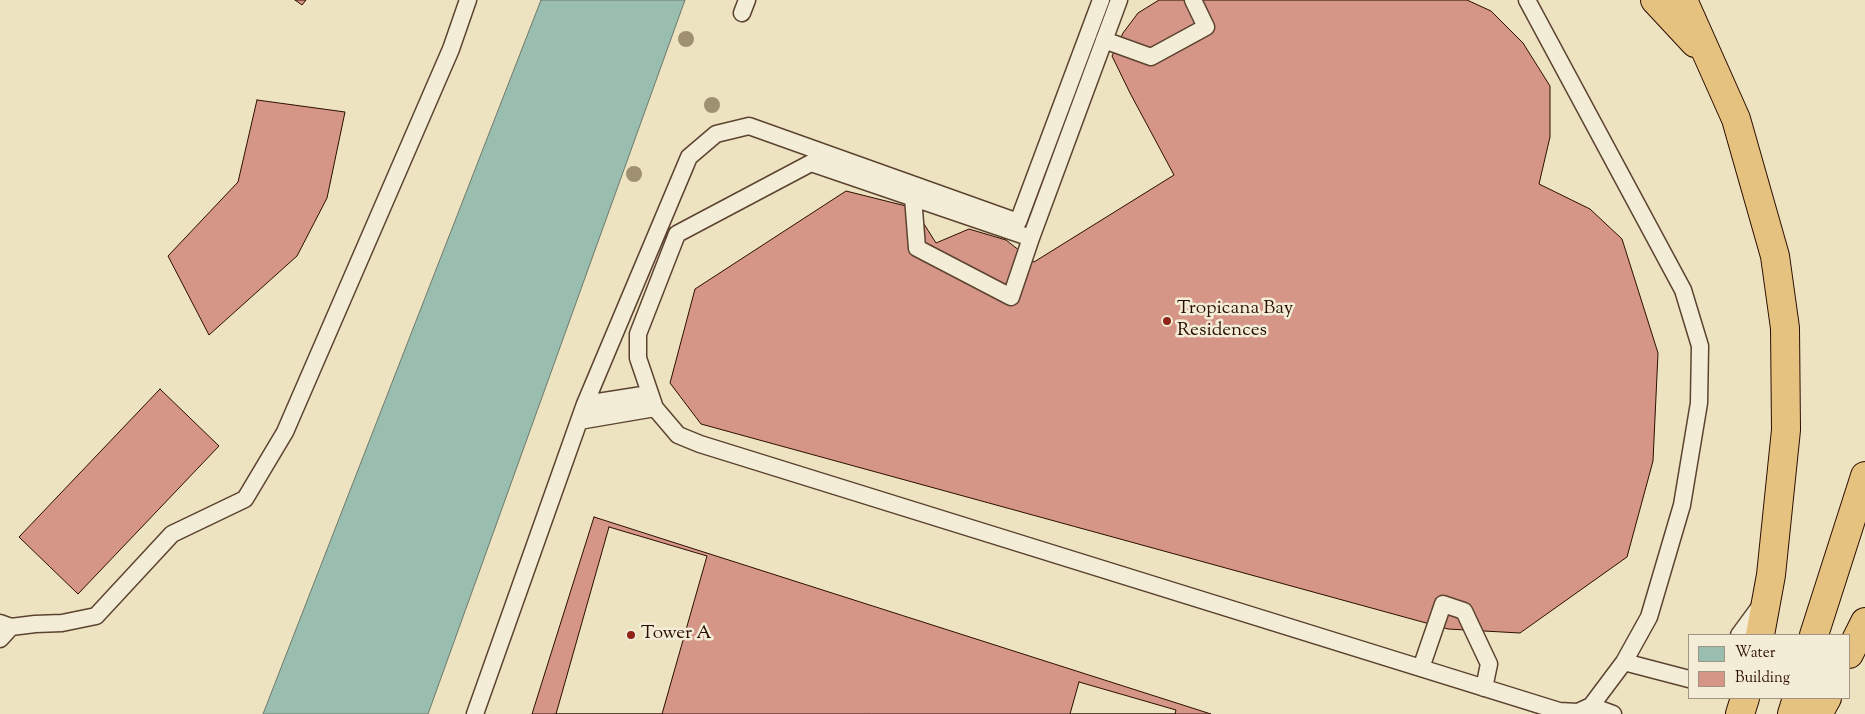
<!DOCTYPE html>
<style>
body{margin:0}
#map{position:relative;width:1865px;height:714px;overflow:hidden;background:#ede3c1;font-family:"Sorts Mill Goudy",serif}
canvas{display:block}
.legend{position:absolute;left:1688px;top:634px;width:162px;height:65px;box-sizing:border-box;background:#f3edd7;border:1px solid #a39481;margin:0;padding:6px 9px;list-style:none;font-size:15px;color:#2c0e00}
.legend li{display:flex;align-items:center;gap:10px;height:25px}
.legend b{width:25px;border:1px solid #a39481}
</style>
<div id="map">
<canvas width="1865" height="714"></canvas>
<ul class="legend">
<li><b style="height:14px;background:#99beb0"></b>Water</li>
<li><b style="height:14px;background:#d59587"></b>Building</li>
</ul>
</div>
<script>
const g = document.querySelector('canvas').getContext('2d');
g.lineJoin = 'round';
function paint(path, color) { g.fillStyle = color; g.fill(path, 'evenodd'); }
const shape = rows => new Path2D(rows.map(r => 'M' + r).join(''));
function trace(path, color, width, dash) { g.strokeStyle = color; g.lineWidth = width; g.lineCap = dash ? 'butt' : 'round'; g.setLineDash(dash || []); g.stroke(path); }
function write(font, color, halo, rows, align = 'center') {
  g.font = font + ' "Sorts Mill Goudy",serif'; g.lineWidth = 5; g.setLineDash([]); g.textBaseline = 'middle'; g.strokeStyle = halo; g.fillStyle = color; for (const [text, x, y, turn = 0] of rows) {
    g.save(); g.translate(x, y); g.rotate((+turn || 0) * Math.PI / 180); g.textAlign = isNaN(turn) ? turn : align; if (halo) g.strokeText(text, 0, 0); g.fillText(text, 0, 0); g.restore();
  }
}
const water = shape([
 [541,0,685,0,428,714,263,714,541,0]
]);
paint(water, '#99beb0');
trace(water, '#6d786a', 1);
const building = shape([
 [295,0,306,0,302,5,295,0],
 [1159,0,1467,0,1491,11,1523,43,1550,86,1550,137,1539,184,1590,209,1622,239,1658,353,1653,461,1627,557,1520,633,1448,629,701,424,670,383,695,289,846,191,914,208,936,243,969,229,1006,240,1034,262,1174,175,1130,93,1112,56,1123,33,1138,13,1159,0],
 [257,100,345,112,327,198,297,256,209,335,168,256,238,182,257,100],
 [160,389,219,446,78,594,19,537,160,389],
 [594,517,1211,714,532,714,594,517],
 [609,527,707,556,662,714,556,714,609,527],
 [1079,682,1176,710,1175,714,1070,714,1079,682]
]);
paint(building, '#d59587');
trace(building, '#2c0e00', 1);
const service = shape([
 [1119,0,1031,238,811,163,677,234,638,334,638,358,655,408,678,435,700,444,1559,711,1578,712,1591,706,1624,662,1649,617,1682,505,1699,403,1700,346,1683,290,1527,0],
 [742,13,747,0],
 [1104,40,1151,57,1206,27,1193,0],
 [913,197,917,248,1011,297,1031,238],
 [585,404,649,394],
 [579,421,655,408],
 [0,623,11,627,35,624,62,623,96,616,172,534,245,499,285,432,451,49,468,0],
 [1739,635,1761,605],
 [0,639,11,627],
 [1624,662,1689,679],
 [1421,668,1443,604,1464,611,1489,664,1484,688],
 [1591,706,1613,714],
 [475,714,585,404,689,157,716,134,749,126,1018,222,1101,0]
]);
const trunk = shape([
 [1655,0,1695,43],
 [1683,0,1736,119,1775,256,1785,328,1786,430,1771,575,1760,635],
 [1814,635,1865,476],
 [1849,654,1865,622],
 [1740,714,1745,698],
 [1792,714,1797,698],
 [1818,714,1827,698]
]);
trace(service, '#5c4330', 19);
trace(trunk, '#2c0e00', 30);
trace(service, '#f3edd7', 16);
trace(trunk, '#e6c280', 28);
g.fillStyle = '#9f9072';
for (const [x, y] of [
 [686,39],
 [712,105],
 [634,174]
]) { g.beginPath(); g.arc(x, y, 8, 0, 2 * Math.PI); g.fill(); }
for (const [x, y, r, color] of [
 [1167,321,5,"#8f2418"],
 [631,635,5,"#8f2418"]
]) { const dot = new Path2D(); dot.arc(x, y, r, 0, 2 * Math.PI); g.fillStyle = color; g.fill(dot); trace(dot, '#f3edd7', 2); }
write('19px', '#2c0e00', '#f3edd7', [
 ["Tropicana Bay",1177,310],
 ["Residences",1177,332],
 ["Tower A",641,635]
], 'left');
</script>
